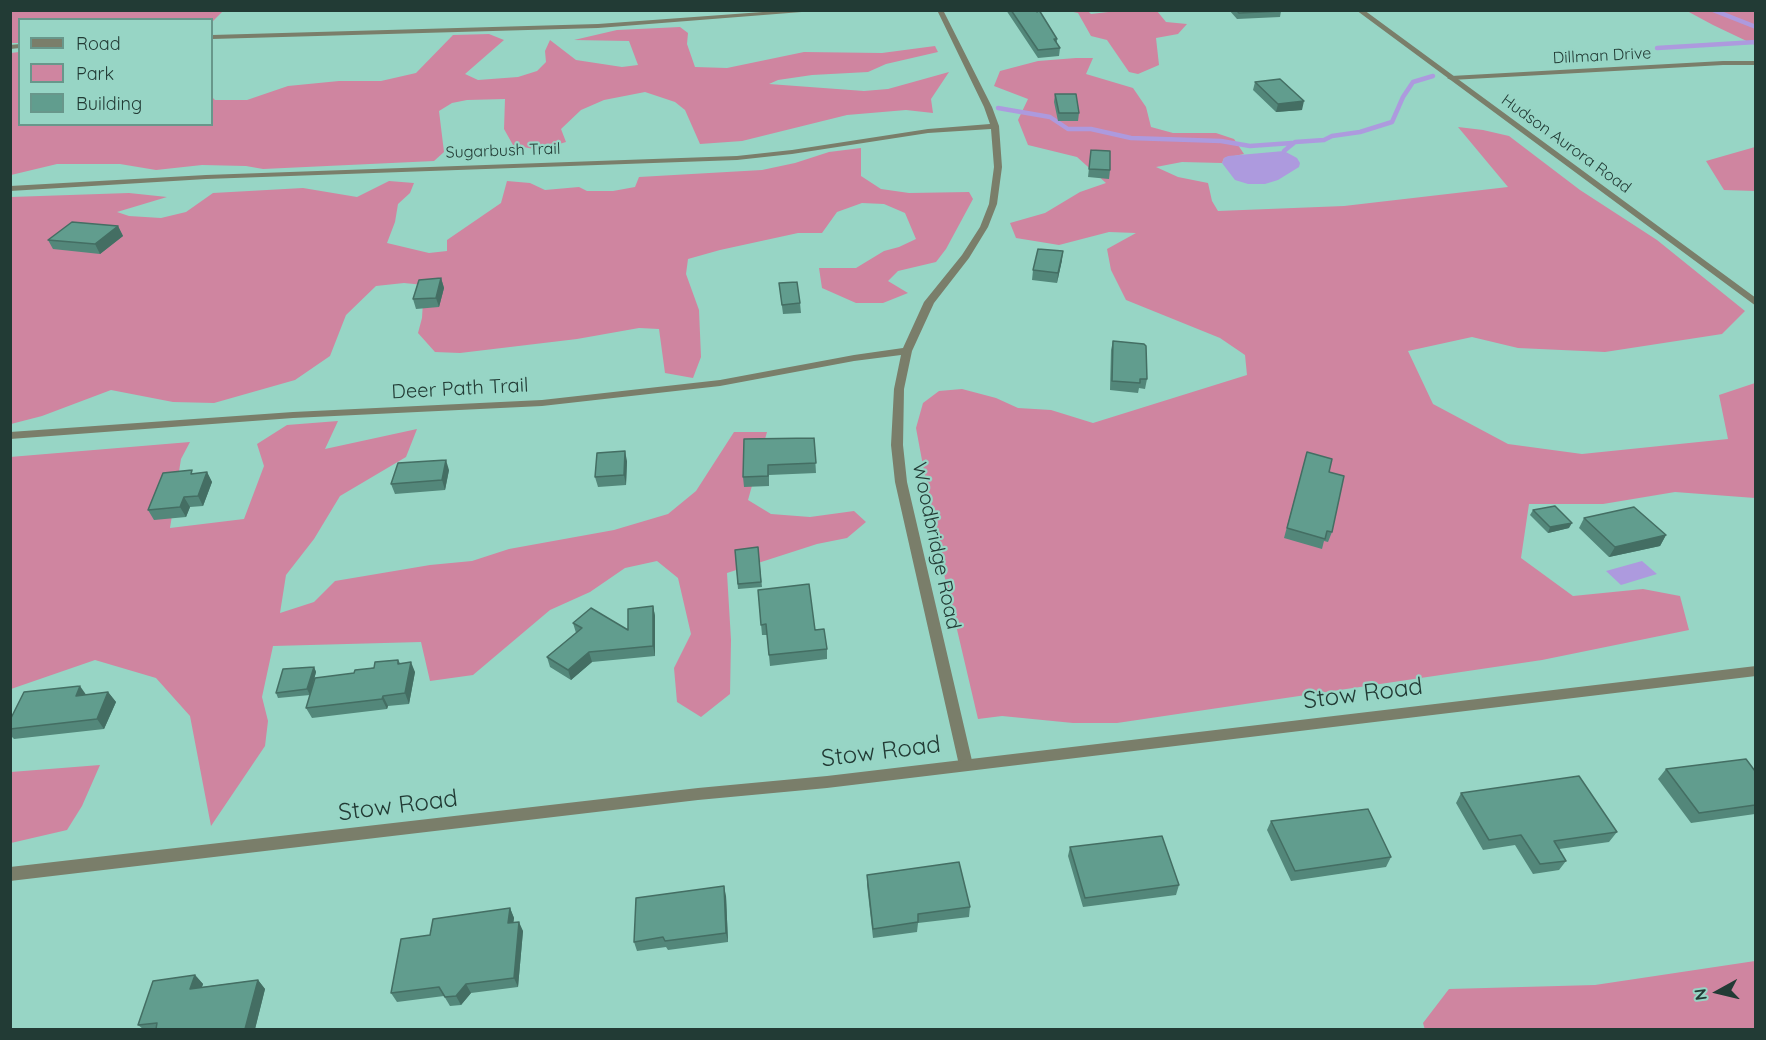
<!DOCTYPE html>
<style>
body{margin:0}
#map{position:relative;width:1766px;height:1040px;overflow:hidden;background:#97d5c5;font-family:Quicksand,sans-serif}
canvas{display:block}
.frame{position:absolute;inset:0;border:12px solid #223b35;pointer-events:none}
.legend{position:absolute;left:18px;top:18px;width:195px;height:108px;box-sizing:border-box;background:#97d5c5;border:2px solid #68978b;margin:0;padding:8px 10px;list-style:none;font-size:18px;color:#223b35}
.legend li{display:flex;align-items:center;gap:12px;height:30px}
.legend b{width:30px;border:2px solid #68978b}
.north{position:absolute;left:1688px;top:962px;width:60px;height:60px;-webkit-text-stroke:4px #97d5c5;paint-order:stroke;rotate:262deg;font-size:16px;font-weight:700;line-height:24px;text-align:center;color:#223b35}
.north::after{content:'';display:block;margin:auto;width:21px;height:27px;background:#223b35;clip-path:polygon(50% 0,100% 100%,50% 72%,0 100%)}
</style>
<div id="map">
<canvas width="1766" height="1040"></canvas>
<div class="frame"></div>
<ul class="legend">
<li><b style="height:8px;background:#7a7e6a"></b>Road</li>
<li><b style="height:16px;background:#cf85a0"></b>Park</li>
<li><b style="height:16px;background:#619d8e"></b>Building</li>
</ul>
<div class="north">N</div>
</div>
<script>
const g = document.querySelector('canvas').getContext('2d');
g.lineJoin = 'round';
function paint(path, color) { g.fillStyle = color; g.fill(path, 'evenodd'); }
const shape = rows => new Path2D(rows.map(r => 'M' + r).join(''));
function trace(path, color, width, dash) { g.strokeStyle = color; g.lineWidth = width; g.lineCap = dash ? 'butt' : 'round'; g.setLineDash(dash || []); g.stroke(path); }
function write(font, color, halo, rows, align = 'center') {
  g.font = font + ' Quicksand,sans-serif'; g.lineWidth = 4.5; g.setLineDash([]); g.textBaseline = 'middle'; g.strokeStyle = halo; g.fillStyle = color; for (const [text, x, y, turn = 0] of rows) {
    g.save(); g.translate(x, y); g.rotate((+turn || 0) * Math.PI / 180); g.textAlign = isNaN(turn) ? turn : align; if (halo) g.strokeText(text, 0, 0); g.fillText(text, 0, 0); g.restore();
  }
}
paint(shape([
 [11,10,223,10,223,11,212,22,212,20,20,20,19,43,11,43],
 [1117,11,1157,11,1166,22,1187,24,1178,34,1156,38,1159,65,1138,74,1129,72,1107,40,1091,36,1078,13,1069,11,1088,11,1091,14],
 [1687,11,1755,11,1755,45,1713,25],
 [680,27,688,33,687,44,695,67,727,68,804,52,882,53,935,46,938,52,886,64,868,72,812,75,778,80,769,84,864,91,888,89,949,72,931,99,933,113,906,110,847,115,742,141,700,144,685,110,675,102,645,92,604,100,581,110,561,129,566,142,539,150,513,145,504,129,505,99,467,100,452,103,439,111,444,152,434,161,263,169,246,166,202,165,156,170,120,164,57,164,11,175,11,53,19,52,20,124,212,124,212,97,215,100,247,100,288,86,339,81,381,81,416,73,453,35,489,34,504,40,465,74,478,80,518,77,537,71,546,62,545,51,550,40,576,60,622,67,638,65,629,41,574,40,617,30],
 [1076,58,1093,58,1086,74,1133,88,1146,107,1151,127,1173,133,1216,133,1234,139,1244,154,1224,158,1222,163,1182,162,1156,167,1178,177,1208,183,1212,201,1218,211,1344,206,1508,187,1458,127,1483,130,1509,136,1580,190,1657,240,1745,311,1722,334,1605,352,1518,348,1472,337,1408,351,1433,404,1508,444,1582,454,1728,439,1719,395,1755,383,1755,498,1675,492,1603,504,1529,504,1521,558,1573,596,1643,589,1680,596,1689,630,1542,660,1117,723,1073,723,1002,716,978,719,940,557,916,428,923,403,939,391,962,389,996,398,1018,408,1051,410,1093,423,1247,375,1245,355,1220,338,1126,300,1111,270,1107,249,1136,233,1109,232,1059,245,1016,238,1010,223,1045,213,1080,192,1106,183,1077,157,1028,145,1018,120,1028,99,994,86,1000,71,1038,61],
 [1755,147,1755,191,1724,190,1706,161],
 [861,148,861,176,881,189,909,193,969,192,973,199,946,249,936,262,898,271,888,281,908,293,883,303,856,303,822,288,819,268,856,268,884,251,899,247,916,239,905,213,884,204,862,203,837,212,822,233,798,233,720,250,688,259,686,274,699,310,701,357,693,378,665,373,659,329,639,328,577,339,460,353,435,352,418,333,422,318,424,285,404,283,376,286,346,315,330,356,295,380,214,403,173,402,111,390,42,416,11,424,11,197,129,193,167,197,117,212,129,216,161,218,186,212,213,193,303,188,357,197,389,181,414,183,410,193,398,204,395,222,387,243,429,253,447,251,447,240,501,203,507,181,530,183,545,190,579,187,587,191,613,191,635,187,639,177,762,170,795,163,829,152],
 [338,421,325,449,417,429,406,457,340,496,314,539,286,575,280,613,314,602,335,581,430,565,472,561,509,549,614,530,668,514,696,491,734,432,767,432,748,500,771,514,810,517,854,511,866,522,847,538,817,544,727,573,731,640,730,694,701,717,677,702,674,668,691,634,678,578,657,561,625,568,590,592,550,610,473,675,430,681,421,642,273,646,262,697,268,721,265,746,211,826,190,716,156,678,95,660,11,689,10,457,190,442,181,459,170,528,244,519,264,466,257,444,287,425],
 [100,765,82,806,67,830,11,843,11,772],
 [1755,961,1755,1029,1425,1030,1423,1023,1449,989,1595,985]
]), '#cf85a0');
paint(shape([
 [1284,151,1297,158,1300,163,1299,167,1278,180,1265,184,1248,184,1235,180,1222,163,1224,158,1228,156],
 [1642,561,1657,574,1621,585,1606,571]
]), '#ad9ade');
trace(shape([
 [1713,10,1756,27],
 [1657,48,1756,42],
 [998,108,1050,117,1068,129,1091,129,1131,138,1221,141,1250,146,1292,143],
 [1284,151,1295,142,1324,140,1332,136,1360,132,1392,122,1403,97,1413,82,1433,76]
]), '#ad9ade', 4.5);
paint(shape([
 [790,10,827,10,598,28,212,39,212,35,598,24,790,10],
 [937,10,943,10,992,107,999,126,1002,167,997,204,988,227,969,258,934,303,912,351,904,389,903,445,907,482,973,765,971,769,966,771,961,769,959,765,895,482,891,445,894,389,901,355,854,361,720,386,542,406,293,418,10,439,10,432,293,412,542,400,720,380,854,355,903,348,924,302,962,255,980,227,989,204,994,167,991,129,928,133,792,154,737,160,206,179,10,191,10,186,206,175,737,156,792,150,928,129,990,124,984,107,937,10],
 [20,44,20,48,10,49,10,45,20,44],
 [1723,61,1756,61,1756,65,1723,65,1451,80,1447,78,1451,76,1723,61]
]), '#7a7e6a');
paint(shape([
 [1356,10,1364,10,1756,298,1756,306,1356,10],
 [1756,666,1756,676,827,788,698,800,10,881,10,867,698,788,827,776,1756,666]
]), '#7a7e6a');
paint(shape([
 [1006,10,1036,10,1057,39,1057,44,1060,48,1059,56,1038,58],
 [1229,10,1281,10,1281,11,1280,17,1237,19],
 [1255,82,1302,110,1276,112,1253,90],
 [1055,94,1079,113,1078,121,1058,121,1054,102],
 [1091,150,1110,170,1109,179,1088,177],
 [118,226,123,236,100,254,53,249,48,240],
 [1062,260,1057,283,1032,280,1033,270],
 [441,278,444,288,439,307,416,309,413,299],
 [779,283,800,303,801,313,783,314],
 [1113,341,1147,379,1145,389,1139,388,1138,393,1110,390,1111,350],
 [814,438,816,473,769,475,769,486,744,487,743,477],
 [1307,452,1329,472,1332,532,1328,542,1324,541,1322,549,1284,538],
 [627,461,626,485,598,487,595,477],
 [449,470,445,490,395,494,391,484],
 [207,472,212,482,203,506,190,507,186,517,154,520,148,510,194,474],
 [1533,510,1569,528,1548,533,1530,515],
 [1584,518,1666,535,1660,546,1609,557,1579,528],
 [758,547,762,587,738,589,735,550],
 [758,590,815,630,827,649,827,659,770,666,767,635,762,635],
 [653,606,655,616,655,656,592,662,571,680,550,667,547,657,576,633,573,623,628,630],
 [398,660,400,663,415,672,409,704,388,706,387,709,312,718,306,708,354,673],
 [314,667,316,672,310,695,278,698,276,693],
 [108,692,116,702,104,729,14,739,10,735,10,720,86,695],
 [1666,769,1755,771,1755,814,1691,823,1658,779],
 [1461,793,1617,832,1609,842,1559,849,1566,861,1559,870,1533,874,1515,845,1483,850,1456,803],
 [1271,821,1391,857,1386,867,1291,881,1267,830],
 [1070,847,1179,885,1176,895,1083,907,1068,856],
 [867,875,970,907,969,917,918,923,917,932,873,938,867,885],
 [726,896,728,942,668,950,666,947,637,951,634,942],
 [510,908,514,918,513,923,523,931,518,987,471,993,461,1005,450,1006,444,996,397,1002,391,993,430,935],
 [195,975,203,984,202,987,258,980,265,989,255,1029,143,1029,138,1025]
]), '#53877a');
paint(shape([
 [1304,101,1302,110,1276,112,1278,104],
 [118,226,123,236,100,254,95,244],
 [1063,251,1062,260,1057,283,1058,273],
 [441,278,444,288,439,307,436,298],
 [625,451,627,461,626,485,624,475],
 [446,460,449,470,445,490,442,480],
 [207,472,212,482,203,506,198,496],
 [184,497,190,507,186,517,180,507],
 [1572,523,1569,528,1548,533,1550,527],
 [1666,535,1660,546,1609,557,1615,547],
 [653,606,655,616,655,656,653,646],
 [589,652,592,662,571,680,568,670],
 [411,662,415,672,409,704,405,693],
 [314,667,316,672,310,695,307,689],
 [80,686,87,696,76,696],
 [108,692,116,702,104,729,97,719],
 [383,696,388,706,387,709,382,699],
 [724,886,726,896,728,942,726,933],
 [510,908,514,918,512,933,508,923],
 [519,922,523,931,518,987,514,978],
 [195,975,203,984,198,998,190,989],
 [258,980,265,989,255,1029,245,1029],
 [466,984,471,993,461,1005,456,996]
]), '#446e63');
const building = shape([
 [1011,10,1036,10,1037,12,1039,10,1057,39,1054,39,1060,48,1038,50,1011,10],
 [1236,10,1281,10,1281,11,1239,13,1236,10],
 [1280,79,1304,101,1278,104,1255,82,1280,79],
 [1055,94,1076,94,1079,113,1059,113,1055,94],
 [1091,150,1110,151,1110,170,1089,169,1091,150],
 [72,222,118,226,95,244,48,240,72,222],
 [1038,249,1063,251,1058,273,1033,270,1038,249],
 [441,278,436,298,413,299,419,280,441,278],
 [797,282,800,303,782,305,779,283,797,282],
 [1113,341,1144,344,1146,346,1147,379,1140,379,1140,383,1112,381,1113,341],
 [814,438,816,463,768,465,768,476,743,477,744,439,814,438],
 [625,451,624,475,595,477,597,453,625,451],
 [1307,452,1332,459,1329,472,1344,476,1332,532,1327,531,1325,539,1287,528,1307,452],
 [446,460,442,480,391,484,398,463,446,460],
 [192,470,191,474,207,472,198,496,184,497,180,507,148,510,163,473,192,470],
 [1555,506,1572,523,1550,527,1533,510,1555,506],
 [1634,507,1666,535,1615,547,1584,518,1634,507],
 [758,547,761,582,738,584,735,550,758,547],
 [809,584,815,630,824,629,827,649,769,655,766,624,761,625,758,590,809,584],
 [653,606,653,646,589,652,568,670,547,657,582,628,573,623,591,608,628,630,628,609,653,606],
 [398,660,398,664,411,662,405,693,383,696,382,699,306,708,315,678,354,673,355,670,374,668,375,662,398,660],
 [314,667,307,689,276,693,283,669,314,667],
 [80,686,76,696,108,692,97,719,10,729,10,720,24,692,80,686],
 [1746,759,1755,771,1755,805,1699,813,1666,769,1746,759],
 [1579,776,1617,832,1554,841,1566,861,1540,864,1521,835,1489,840,1461,793,1579,776],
 [1368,809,1391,857,1295,871,1271,821,1368,809],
 [1162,836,1179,885,1085,898,1070,847,1162,836],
 [959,862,970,907,918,914,918,922,873,929,867,875,959,862],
 [724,886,726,933,665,941,663,937,634,942,636,898,724,886],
 [510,908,508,923,519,922,514,978,466,984,456,996,445,997,439,987,391,993,401,939,430,935,433,919,510,908],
 [195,975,190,989,258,980,245,1029,156,1029,157,1023,138,1025,153,981,195,975]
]);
paint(building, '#619d8e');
trace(building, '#446e63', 1.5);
write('16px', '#223b35', '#97d5c5', [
 ["Dillman Drive",1602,56,-3],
 ["Hudson Aurora Road",1566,144,36],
 ["Sugarbush Trail",503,151,-2]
]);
write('20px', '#223b35', '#97d5c5', [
 ["Deer Path Trail",460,389,-3],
 ["Woodbridge Road",936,546,78]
]);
write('24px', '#223b35', '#97d5c5', [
 ["Stow Road",1363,694,-7],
 ["Stow Road",881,752,-7],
 ["Stow Road",398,806,-7]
]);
</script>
